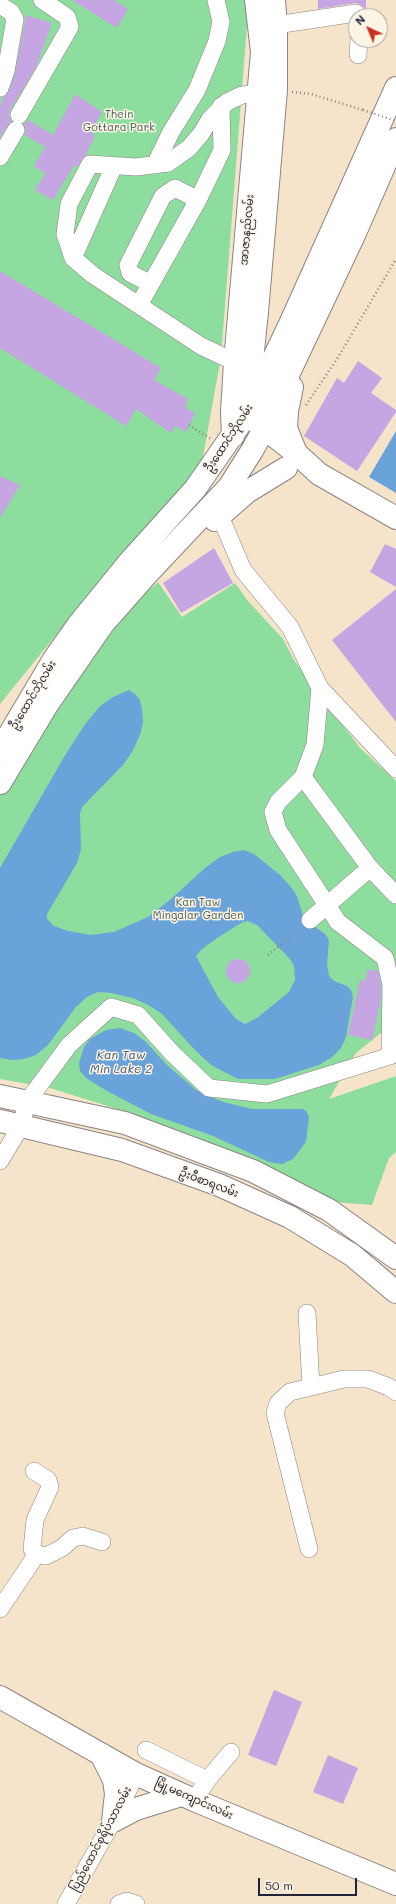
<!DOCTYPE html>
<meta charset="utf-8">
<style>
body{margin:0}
#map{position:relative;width:396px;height:1904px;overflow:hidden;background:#f6e4ca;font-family:Mali,sans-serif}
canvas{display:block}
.north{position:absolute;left:348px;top:8px;width:40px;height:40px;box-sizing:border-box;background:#fcf5e5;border:1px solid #a5a1a1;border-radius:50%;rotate:316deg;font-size:11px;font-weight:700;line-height:16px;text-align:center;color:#22223b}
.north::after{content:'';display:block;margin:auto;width:14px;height:18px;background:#c8321e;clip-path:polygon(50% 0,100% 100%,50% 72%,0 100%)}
.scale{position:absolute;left:258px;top:1878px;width:99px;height:18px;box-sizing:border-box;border:2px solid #22223b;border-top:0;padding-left:5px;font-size:12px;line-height:14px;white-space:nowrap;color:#22223b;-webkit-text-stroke:3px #fcf5e5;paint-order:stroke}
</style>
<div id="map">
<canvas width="396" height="1904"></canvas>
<div class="north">N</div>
<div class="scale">50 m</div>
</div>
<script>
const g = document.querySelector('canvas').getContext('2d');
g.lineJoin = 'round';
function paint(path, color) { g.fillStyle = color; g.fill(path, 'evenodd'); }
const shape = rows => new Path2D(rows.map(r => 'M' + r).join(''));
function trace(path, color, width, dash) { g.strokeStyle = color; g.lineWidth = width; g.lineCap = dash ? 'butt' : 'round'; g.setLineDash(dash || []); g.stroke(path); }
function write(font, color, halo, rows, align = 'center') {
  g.font = font + ' Mali,"Noto Sans Myanmar",sans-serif'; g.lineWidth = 3; g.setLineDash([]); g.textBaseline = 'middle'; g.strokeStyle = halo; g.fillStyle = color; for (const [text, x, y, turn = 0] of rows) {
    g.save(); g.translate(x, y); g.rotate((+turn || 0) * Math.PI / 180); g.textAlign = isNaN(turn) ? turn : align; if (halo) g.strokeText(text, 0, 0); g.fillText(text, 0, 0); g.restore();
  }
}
paint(shape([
 [0,0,249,0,221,357,200,473,102,578,0,704],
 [158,582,182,617,235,583,248,601,283,639,294,660,360,748,396,781,396,1021,356,1053,329,1099,396,1076,396,1152,389,1158,372,1205,320,1201,239,1157,133,1114,50,1088,0,1079,0,796,56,701,140,598]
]), '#8dde9e');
paint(shape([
 [396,431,396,493,369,477],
 [129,690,135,694,140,700,142,710,143,722,140,735,132,752,123,765,82,807,80,814,81,849,77,863,47,914,47,919,54,926,68,931,91,935,114,932,148,917,171,899,205,868,220,857,233,852,244,850,254,854,280,875,291,887,297,896,304,919,325,934,329,940,327,964,329,976,334,981,347,986,351,990,353,997,346,1037,341,1048,332,1057,319,1065,275,1079,238,1079,211,1065,194,1049,162,1014,150,1006,133,998,111,993,98,992,87,997,76,1007,48,1045,36,1055,24,1059,13,1060,0,1058,0,868,67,752,86,723,100,706,113,697],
 [247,921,257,925,290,959,294,966,295,980,289,992,257,1018,245,1024,236,1019,218,997,196,956,202,949,217,938,241,923],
 [120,1028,134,1033,145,1041,167,1065,196,1090,223,1102,252,1109,303,1109,306,1111,309,1117,306,1142,293,1159,282,1164,269,1162,213,1136,151,1114,107,1091,86,1078,80,1071,79,1063,84,1047,90,1039,106,1030]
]), '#6aa3d9');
paint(shape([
 [72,0,114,0,128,9,117,28],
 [318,0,366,0,366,9,359,4,355,3,318,9],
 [26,15,52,23,36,67,10,110,9,115,11,121,0,137,0,107,3,97,9,91,15,74],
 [75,94,102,112,91,132,95,136,85,156,78,166,73,167,53,200,35,190,45,173,34,166,45,147,25,135,26,130,24,124,28,120,53,135],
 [0,271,161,368,154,380,188,399,185,407,195,413,186,432,175,426,171,433,136,409,126,426,0,348],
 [358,361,382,378,371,393,396,410,396,412,357,471,304,436,337,378,344,383],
 [0,476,20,485,0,518],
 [385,544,396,549,396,587,370,572],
 [214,548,233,583,181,613,163,583],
 [396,589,396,722,332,640],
 '226 971a12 12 0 1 1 24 0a12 12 0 1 1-24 0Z',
 [368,969,378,971,381,986,381,999,372,1040,348,1035,360,980,365,981],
 [274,1690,302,1702,276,1766,248,1755],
 [328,1755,358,1768,343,1804,313,1792]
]), '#c5a5e2');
const minor = shape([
 [0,5,11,12,15,19,6,71,0,88],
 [276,25,356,13,359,16],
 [358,55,359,40],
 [19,115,70,27,67,17,42,0],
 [0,157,16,130],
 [155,165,171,132,197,90,217,41,221,22,216,0],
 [73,258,114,166],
 [149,283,130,273,128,265,163,196,175,188,198,200],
 [139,305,198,200,222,150,221,106],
 [235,362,201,346,93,275,73,258,65,234,69,204,90,164,136,167,168,163,189,148,201,134,210,119,227,102,242,95,270,90],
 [320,688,396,769],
 [303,777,370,868,396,895],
 [310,920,370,868],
 [0,1161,21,1126,27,1102,69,1045,111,1007,138,1015,172,1053,209,1088,267,1094,390,1056,391,985,385,958,338,922,278,830,273,812,278,802,303,777,315,745,320,688,290,627,243,570,220,516,217,506],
 [307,1313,311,1387],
 [34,1471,48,1480,50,1487,35,1520,32,1549,37,1554,46,1556,62,1548,73,1538,83,1536,102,1542],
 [309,1549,275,1413,278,1403,290,1392,344,1379,368,1379,389,1387,396,1392],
 [0,1609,37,1554],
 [146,1750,207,1780],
 [194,1800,209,1778,231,1752],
 [66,1904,113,1821,136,1774],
 [119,1904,127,1901,136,1904]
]);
const major = shape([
 [292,387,287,411,286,428,296,453],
 [248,399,257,312,276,90,276,25,274,0],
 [254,420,296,453,319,474,396,518],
 [233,436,232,412,235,362,262,52,256,0],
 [215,520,247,492,286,468],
 [0,750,54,659,78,625,131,560,195,489,247,414,290,324,396,88],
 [0,783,47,705,103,624,147,574,229,487,253,449,264,429,278,396,355,233,396,139],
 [0,1096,125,1123,253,1171,329,1210,396,1258],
 [0,1121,122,1150,219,1185,290,1217,352,1255,396,1292],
 [0,1697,136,1774,194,1800,396,1884],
 [101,1754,114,1780,116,1794,113,1821],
 [113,1821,136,1809,181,1795]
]);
trace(minor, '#8c8382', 18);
trace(major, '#8c8382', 24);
trace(shape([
 [292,92,311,94,363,110],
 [306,405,337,359,396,259],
 [189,425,211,439],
 [268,955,299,929]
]), '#8c8382', 2.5, [1, 3]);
trace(minor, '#fff', 17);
trace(major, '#fff', 22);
trace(shape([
 [363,110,396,121]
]), '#8c8382', 2.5, [1, 3]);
write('11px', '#425a59', '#fcf5e5', [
 ["Thein",119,115],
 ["Gottara Park",119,128],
 ["Kan Taw",198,903],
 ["Mingalar Garden",198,916]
]);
write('11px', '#22223b', '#fcf5e5', [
 ["အာဇာနည်လမ်း",247,230,-85],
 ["ဦးထောင်ဘိုလမ်း",229,438,-57],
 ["ဦးထောင်ဘိုလမ်း",33,695,-59],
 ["ဦးဝီစာရလမ်း",209,1183,21],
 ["မြို့မကျောင်းလမ်း",194,1799,24],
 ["ပြည်ထောင်စုရိပ်သာလမ်း",101,1839,-62]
]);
write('italic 12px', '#3f567a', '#fcf5e5', [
 ["Kan Taw",121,1055],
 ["Min Lake 2",121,1069]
]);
</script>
